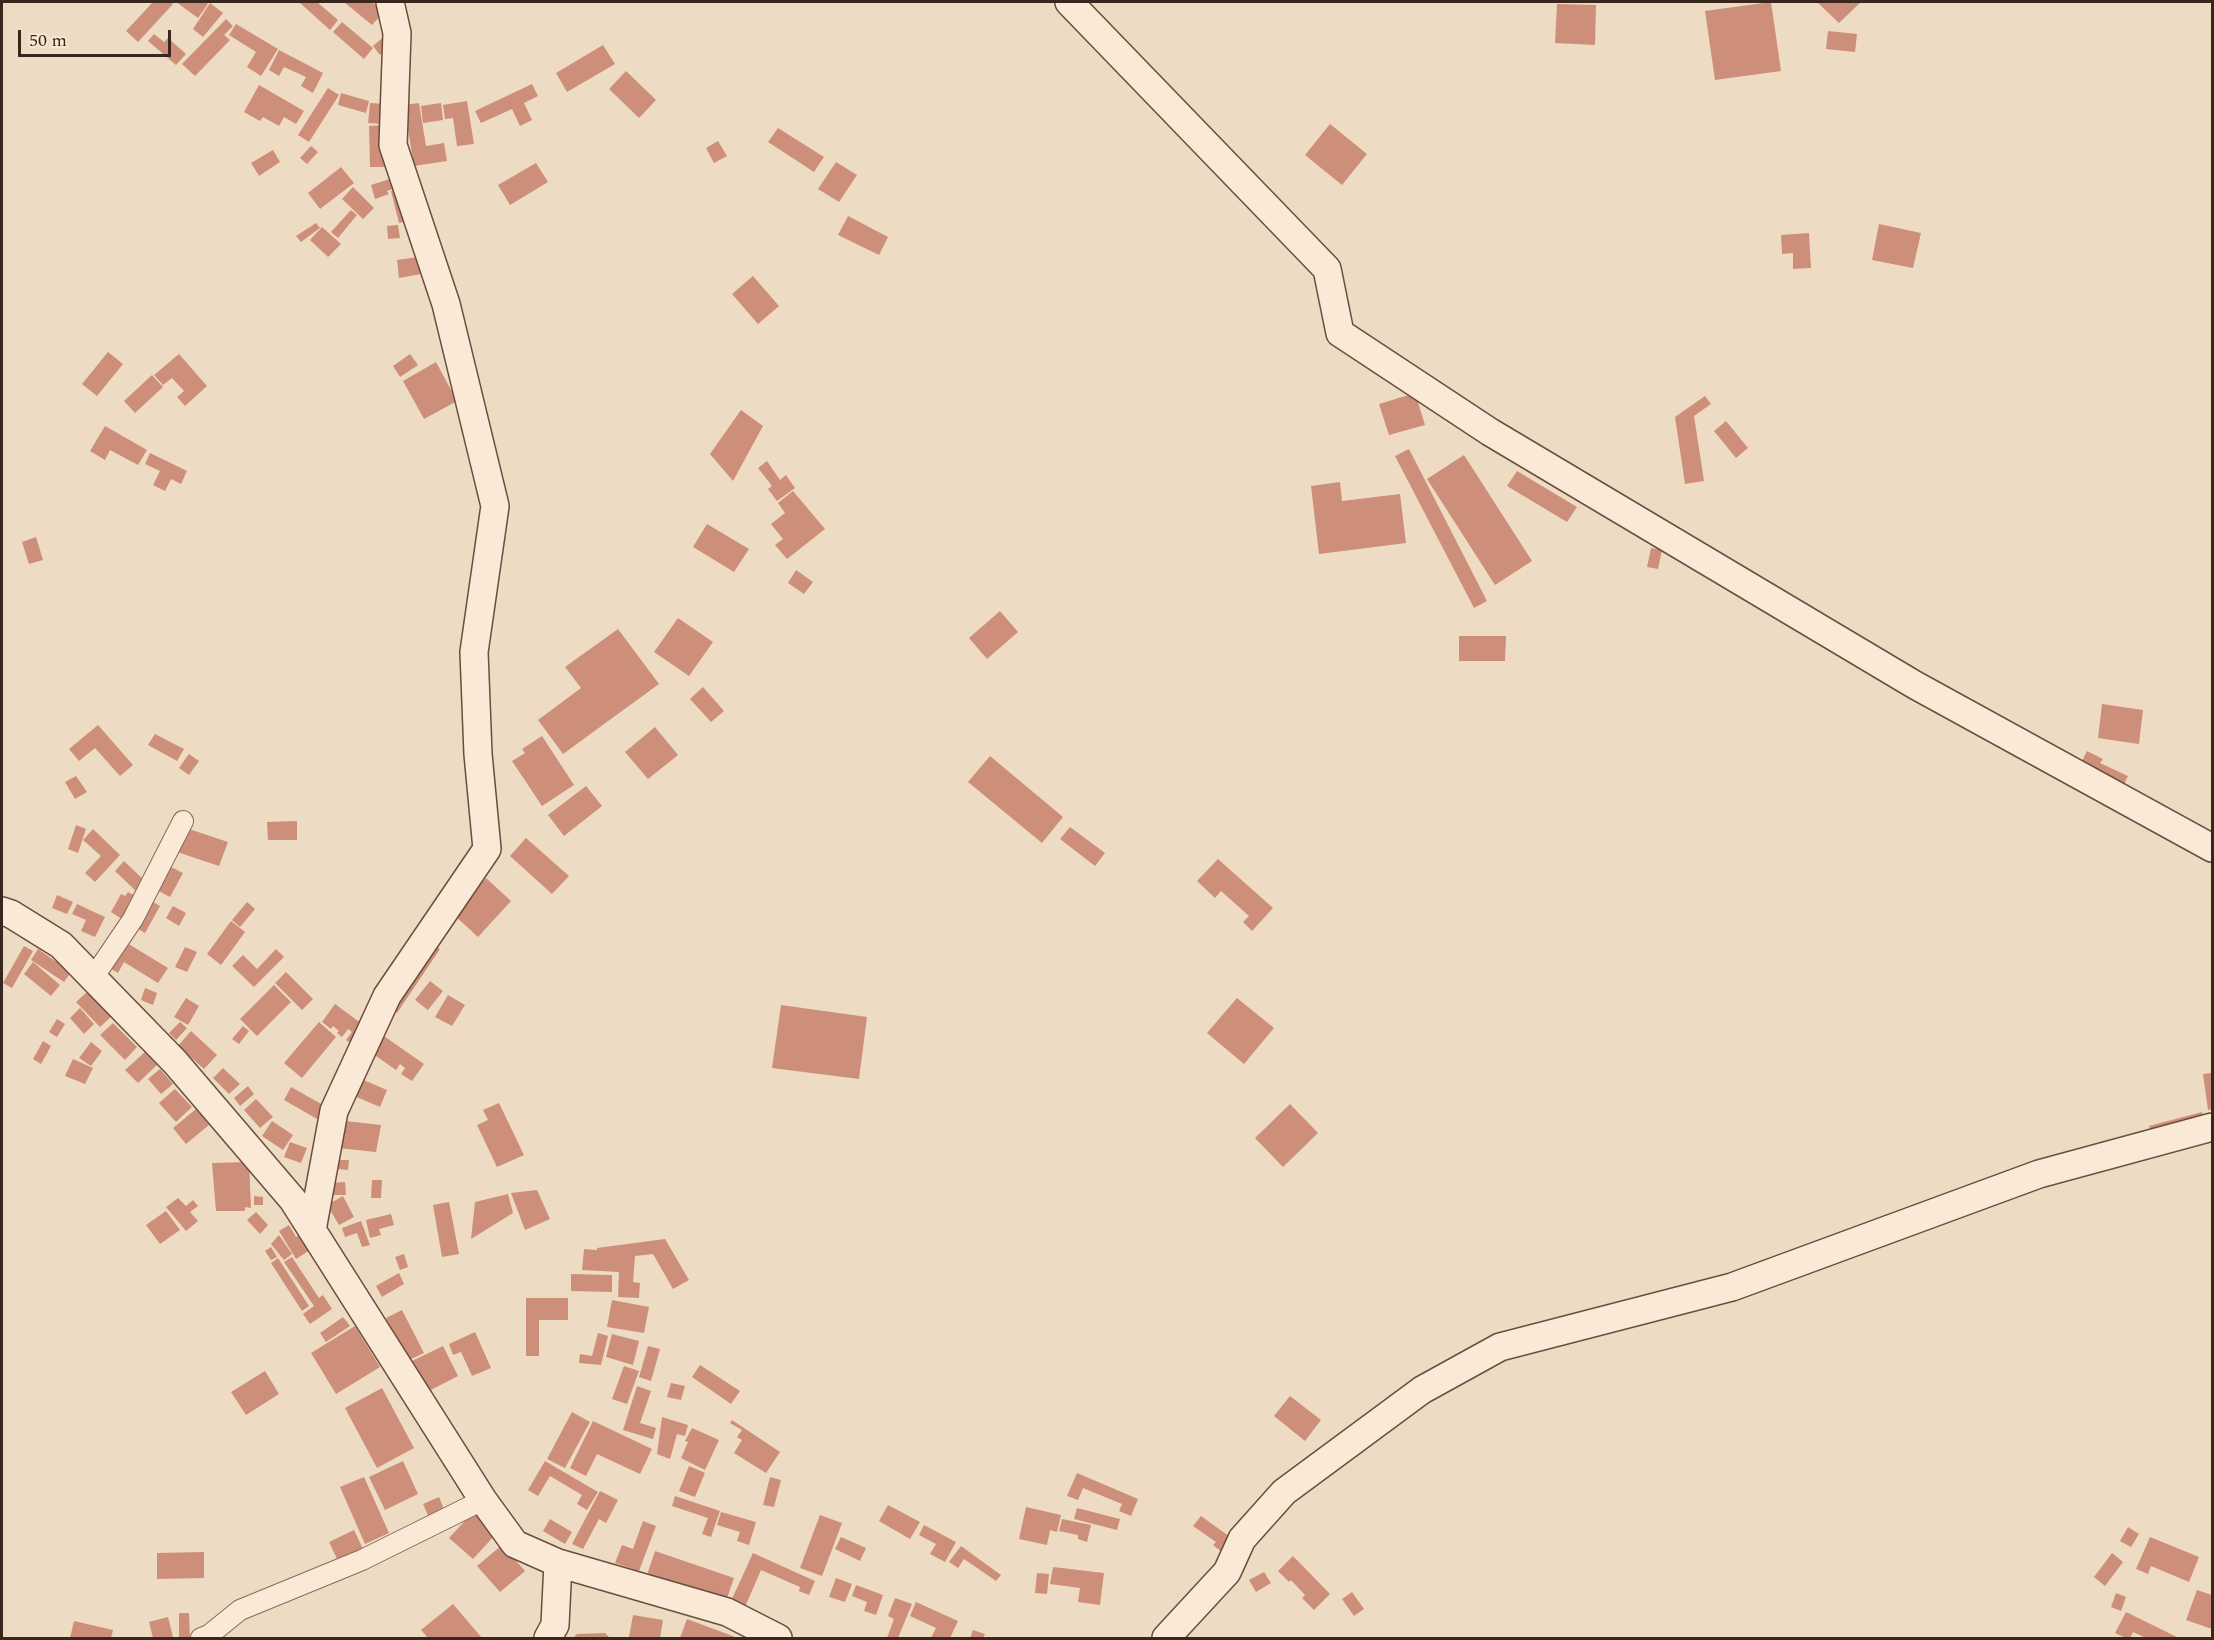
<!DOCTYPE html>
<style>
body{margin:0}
#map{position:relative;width:2214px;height:1640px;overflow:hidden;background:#eedbc3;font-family:Spectral,serif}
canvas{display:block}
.frame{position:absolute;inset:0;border:3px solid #39271e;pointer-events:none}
.scale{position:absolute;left:18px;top:30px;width:153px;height:27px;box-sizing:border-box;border:3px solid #39271e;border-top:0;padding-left:8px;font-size:18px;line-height:21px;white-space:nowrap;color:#39271e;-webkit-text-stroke:4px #f6e6d3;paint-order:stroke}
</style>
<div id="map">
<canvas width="2214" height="1640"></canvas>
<div class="frame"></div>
<div class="scale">50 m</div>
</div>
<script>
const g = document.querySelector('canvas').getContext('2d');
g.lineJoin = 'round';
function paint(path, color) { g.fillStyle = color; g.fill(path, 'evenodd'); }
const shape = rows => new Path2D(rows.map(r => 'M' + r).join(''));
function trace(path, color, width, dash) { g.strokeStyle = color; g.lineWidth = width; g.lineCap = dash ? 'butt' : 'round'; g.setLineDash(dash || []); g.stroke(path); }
paint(shape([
 [153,2,170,2,173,4,138,42,126,31],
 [176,2,205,2,208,4,198,18],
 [299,2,317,2,338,20,330,30],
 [344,2,372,2,384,12,372,25],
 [1771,2,1781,71,1715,80,1705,11],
 [1817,2,1861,2,1839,23],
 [210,3,223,13,203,37,193,29],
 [1557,4,1596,5,1595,45,1555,43],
 [226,19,233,26,224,35,230,40,195,76,182,64],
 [342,22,373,48,364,59,333,32],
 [236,24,278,49,261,76,247,67,256,52,229,35],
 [1828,31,1857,34,1855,52,1826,49],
 [388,33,395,42,380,55,373,46],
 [154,34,164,42,168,38,186,54,176,65,148,41],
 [603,45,615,64,567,92,556,73],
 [279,50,323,73,313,93,301,86,306,77,284,67,279,76,269,70],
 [626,71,656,100,639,118,609,89],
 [532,84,538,96,524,103,532,120,520,126,512,109,481,123,475,111],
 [259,85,304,111,296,124,284,117,279,126,263,117,260,121,244,112],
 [328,88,339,95,309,142,298,135],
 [341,93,369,101,366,113,338,105],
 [467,101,474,144,457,146,453,118,445,119,443,105],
 [370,103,386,104,384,124,368,123],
 [419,103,426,146,444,143,447,161,414,166,404,105],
 [441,103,443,120,423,123,421,106],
 [1330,124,1367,154,1342,185,1305,155],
 [384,125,385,167,370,167,369,126],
 [778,128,824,157,814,172,768,142],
 [718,141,727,156,714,163,706,148],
 [311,146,318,152,307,164,300,158],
 [273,150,280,162,259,176,251,163],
 [836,162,857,175,839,202,818,189],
 [536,163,548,182,510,205,498,185],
 [341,167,354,183,320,209,308,193],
 [396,177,399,187,387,191,389,194,375,199,371,185],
 [353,187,374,208,363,219,342,199],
 [404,188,412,220,399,223,391,191],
 [351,210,357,215,338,238,331,232],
 [848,216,888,237,879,255,838,235],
 [316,223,320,228,301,242,296,236],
 [1879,224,1921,233,1913,268,1872,260],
 [398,225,400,238,388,239,387,226],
 [322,227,341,244,328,257,310,240],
 [1809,233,1811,268,1793,269,1793,253,1782,254,1781,235],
 [425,256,427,273,399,278,397,260],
 [753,276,779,306,758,324,732,294],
 [108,352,123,364,97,396,82,384],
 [179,354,207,386,185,406,177,397,184,391,172,378,163,385,154,375],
 [410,354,418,365,400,377,393,366],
 [436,362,457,401,424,419,403,381],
 [152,375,163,387,135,413,124,401],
 [1415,393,1425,425,1389,435,1379,404],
 [1705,396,1711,404,1694,416,1704,481,1685,484,1675,417],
 [741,410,763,426,733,481,710,454],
 [1726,421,1748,448,1736,458,1714,431],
 [105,426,147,450,138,465,110,450,105,460,90,451],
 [1409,449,1487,601,1474,608,1395,456],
 [150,453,187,471,181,484,171,479,165,491,153,485,160,471,145,464],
 [1464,455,1532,561,1495,585,1427,479],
 [767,461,780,480,786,475,795,488,777,501,768,489,772,486,758,468],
 [1517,471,1577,507,1567,522,1507,486],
 [1340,482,1342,501,1400,494,1406,543,1319,554,1311,486],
 [793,491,825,529,787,559,775,545,783,539,771,524,785,513,778,503],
 [707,524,749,549,734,572,693,547],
 [36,537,43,560,29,564,22,542],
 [1651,548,1662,550,1658,569,1647,567],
 [796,570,813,582,804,594,788,583],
 [1000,611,1018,632,987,659,969,638],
 [678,618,713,642,689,676,654,652],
 [618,629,659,684,563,754,538,720,581,688,565,667],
 [1459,636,1506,636,1505,661,1459,661],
 [703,687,724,711,711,722,690,699],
 [2102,704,2143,710,2139,744,2098,738],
 [98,725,133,765,120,776,95,748,79,761,69,749],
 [655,727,678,755,648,779,625,752],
 [155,734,184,749,177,761,148,745],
 [542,736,574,785,542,806,512,761,525,753,522,749],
 [2087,751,2103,759,2100,763,2128,776,2121,790,2078,769],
 [189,754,199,761,189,775,179,768],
 [990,756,1063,817,1042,843,968,782],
 [76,776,87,792,75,799,65,782],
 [586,786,602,806,564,836,548,815],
 [297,821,297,840,268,840,267,822],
 [76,825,86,829,78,853,68,849],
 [1070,827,1105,853,1095,866,1060,839],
 [186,828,228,842,219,866,177,852],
 [93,829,120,855,95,882,85,873,101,856,83,840],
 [526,838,569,876,552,894,510,856],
 [1218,859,1273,908,1252,931,1243,922,1249,916,1221,891,1215,898,1197,881],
 [124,861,148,884,139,894,115,871],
 [167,865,183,873,170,897,155,889],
 [486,878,511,901,478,937,453,914],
 [128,892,138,897,122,919,111,912,121,894,125,896],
 [57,895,73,902,67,914,52,908],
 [148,899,160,906,145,933,133,926],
 [247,902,255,909,240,927,232,920],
 [77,904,105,917,95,937,81,931,86,920,72,914],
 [173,906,186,913,179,926,166,918],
 [231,921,245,932,221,965,207,954],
 [122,940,168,968,158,983,124,962,118,973,106,966],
 [427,941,440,949,397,1013,384,1005],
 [24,946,33,951,12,988,3,983],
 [185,947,197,952,187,972,175,967],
 [38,949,71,972,64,982,31,960],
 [276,949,284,957,254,987,232,966,243,955,257,969],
 [33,962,60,985,51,996,24,974],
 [286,972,313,999,302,1010,275,983],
 [430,981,443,991,428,1010,415,1000],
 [274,985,291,1002,257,1036,240,1019],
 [145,988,157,993,153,1005,141,1000],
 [88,991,112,1016,100,1027,76,1002],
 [448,995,465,1005,452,1026,435,1017],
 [186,998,199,1006,188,1025,174,1017],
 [1237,998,1274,1028,1244,1064,1207,1033],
 [335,1004,369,1029,356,1047,346,1040,352,1032,348,1029,342,1037,337,1033,339,1031,333,1026,331,1029,322,1022],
 [781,1005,867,1017,859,1079,772,1068],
 [80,1008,94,1024,84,1034,70,1018],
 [57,1019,65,1024,57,1037,49,1032],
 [180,1022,187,1028,176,1040,169,1033],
 [319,1022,336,1037,302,1078,284,1063],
 [113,1023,137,1047,125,1060,100,1035],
 [243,1026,249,1031,239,1044,232,1039],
 [191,1031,217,1055,204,1069,178,1046],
 [378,1032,424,1064,412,1081,401,1074,405,1068,400,1064,396,1070,366,1049],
 [43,1041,51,1046,41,1064,33,1059],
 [91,1042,102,1051,91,1066,79,1058],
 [145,1052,157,1065,138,1083,125,1070],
 [73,1059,93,1068,85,1084,65,1076],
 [223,1068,240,1084,229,1094,213,1078],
 [160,1069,173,1084,161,1094,148,1079],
 [2212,1073,2212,1109,2208,1110,2203,1074],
 [352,1075,387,1090,380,1107,345,1092],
 [248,1086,254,1094,240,1106,234,1098],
 [291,1087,332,1110,324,1123,284,1100],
 [175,1089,192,1107,176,1122,159,1103],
 [256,1099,273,1117,260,1128,244,1110],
 [499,1103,524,1155,497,1167,477,1125,488,1120,483,1110],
 [1290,1104,1318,1133,1283,1167,1255,1138],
 [196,1109,209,1125,186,1144,173,1128],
 [2202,1112,2205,1124,2152,1138,2149,1126],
 [336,1120,381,1125,376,1152,338,1148,340,1135,351,1136,335,1134],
 [272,1121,293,1135,283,1150,262,1136],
 [290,1142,307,1148,301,1163,284,1157],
 [337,1160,349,1160,348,1170,337,1169],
 [249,1162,251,1208,245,1207,245,1211,216,1211,212,1163],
 [372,1180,382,1180,381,1198,371,1198],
 [345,1182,346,1195,330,1195,329,1183],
 [537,1190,550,1219,525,1230,511,1193],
 [508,1194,513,1213,471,1239,475,1202],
 [254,1196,263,1197,263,1205,254,1205],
 [343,1196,354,1217,339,1225,327,1205],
 [178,1198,186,1206,193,1200,198,1206,190,1212,198,1221,186,1231,166,1207],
 [449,1202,459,1254,442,1257,433,1205],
 [166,1211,180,1230,160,1244,146,1225],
 [256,1212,268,1225,260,1234,247,1220],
 [391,1214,394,1225,379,1229,381,1235,370,1238,366,1220],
 [361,1221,370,1245,362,1247,357,1233,345,1237,342,1228],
 [289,1225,296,1237,304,1232,313,1248,296,1259,279,1231],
 [279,1235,292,1254,284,1260,271,1244],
 [665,1239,689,1280,673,1289,653,1254,635,1256,633,1282,640,1283,639,1298,618,1297,619,1272,582,1270,584,1249,597,1250,597,1248],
 [271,1247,277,1257,271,1260,265,1251],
 [404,1254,408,1267,400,1270,395,1257],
 [292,1257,319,1298,323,1295,332,1309,310,1324,303,1314,314,1306,284,1262],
 [278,1258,309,1306,302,1311,271,1263],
 [399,1273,404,1284,382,1297,376,1286],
 [571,1274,612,1275,612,1292,571,1291],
 [526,1298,568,1298,568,1320,539,1320,539,1356,526,1356],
 [612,1300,649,1307,644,1333,607,1327],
 [402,1310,424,1353,407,1361,386,1318],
 [343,1317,350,1326,326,1342,320,1333],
 [355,1326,380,1367,336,1394,311,1353],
 [475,1332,491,1368,472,1376,461,1352,453,1355,449,1344],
 [598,1333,608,1336,601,1365,579,1363,580,1354,592,1356],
 [612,1334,639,1341,633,1365,606,1357],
 [443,1346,458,1376,421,1395,406,1364],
 [648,1346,660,1349,651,1381,639,1377],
 [700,1365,740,1391,731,1404,692,1377],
 [624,1366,639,1371,627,1404,612,1399],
 [265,1371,279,1394,246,1415,231,1392],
 [671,1383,685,1386,681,1400,667,1397],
 [637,1386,651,1391,640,1423,656,1428,653,1439,623,1430],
 [382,1388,414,1448,377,1468,345,1408],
 [1290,1396,1321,1420,1305,1441,1274,1416],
 [572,1412,590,1422,565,1468,547,1459],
 [662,1417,688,1425,685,1436,677,1434,670,1459,657,1454],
 [732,1420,780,1452,766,1473,734,1453,742,1440,737,1437,742,1430,730,1423],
 [593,1421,652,1449,640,1474,597,1454,586,1476,570,1468],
 [692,1428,719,1440,705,1470,681,1458,688,1442,685,1441],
 [403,1461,418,1494,385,1510,369,1477],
 [545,1461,598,1492,587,1510,577,1504,582,1495,550,1476,538,1496,528,1490],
 [689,1466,705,1473,695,1497,679,1491],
 [1077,1473,1138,1499,1131,1516,1119,1511,1122,1504,1083,1488,1078,1500,1067,1496],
 [364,1477,389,1533,365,1544,340,1487],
 [770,1477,781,1480,774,1507,763,1505],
 [600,1491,618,1500,606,1523,599,1519,583,1549,572,1544],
 [675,1496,720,1511,711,1537,702,1534,708,1518,672,1506],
 [439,1497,446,1514,430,1520,423,1504],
 [888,1505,920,1522,910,1539,879,1521],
 [1026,1507,1061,1515,1057,1532,1050,1530,1047,1545,1019,1539],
 [1077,1508,1120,1519,1117,1530,1074,1519],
 [473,1512,497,1533,473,1559,449,1538],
 [721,1512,756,1522,749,1545,737,1541,740,1532,717,1525],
 [820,1515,842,1523,822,1576,800,1568],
 [1201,1516,1233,1539,1223,1553,1213,1545,1216,1542,1193,1526],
 [550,1519,572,1532,565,1544,543,1531],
 [1062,1519,1091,1525,1087,1542,1078,1539,1078,1535,1059,1531],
 [643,1521,656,1526,639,1571,615,1563,622,1545,633,1549],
 [924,1525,956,1542,945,1562,930,1554,936,1544,919,1535],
 [2128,1527,2139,1534,2131,1547,2120,1541],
 [354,1530,365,1553,340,1565,329,1542],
 [841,1537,866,1548,860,1561,835,1549],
 [2150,1537,2199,1557,2189,1582,2151,1566,2148,1574,2136,1569],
 [502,1545,525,1571,500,1592,477,1566],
 [961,1546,1001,1575,996,1581,964,1559,958,1568,949,1562],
 [655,1551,734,1578,726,1601,647,1575],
 [204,1552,204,1578,157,1579,157,1553],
 [753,1553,815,1581,809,1595,799,1591,800,1587,761,1570,745,1607,731,1601],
 [2112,1553,2123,1562,2105,1586,2094,1577],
 [1293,1556,1330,1594,1314,1610,1302,1598,1305,1595,1291,1580,1289,1582,1278,1571],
 [1053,1567,1104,1573,1100,1605,1078,1602,1080,1588,1050,1584],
 [1264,1572,1271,1583,1256,1592,1249,1580],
 [1037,1573,1049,1574,1047,1594,1035,1593],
 [836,1578,852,1584,845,1602,829,1597],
 [856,1585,883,1595,876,1615,864,1611,867,1602,852,1596],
 [2197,1590,2212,1595,2212,1629,2186,1620],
 [1352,1592,1364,1609,1354,1616,1342,1599],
 [2116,1593,2126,1597,2121,1611,2111,1607],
 [895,1598,912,1604,898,1638,887,1638,894,1619,888,1616],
 [916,1602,958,1621,950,1638,931,1638,936,1628,910,1616],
 [453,1604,482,1638,428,1638,421,1630],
 [2126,1612,2177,1637,2176,1638,2146,1638,2133,1632,2130,1638,2126,1638,2115,1633],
 [179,1613,189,1613,190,1637,179,1638],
 [633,1615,663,1620,660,1638,629,1637],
 [168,1617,173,1637,153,1638,149,1622],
 [687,1619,738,1638,680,1638],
 [74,1621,113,1630,111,1638,70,1638],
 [973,1630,985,1634,983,1638,970,1638],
 [605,1633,610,1638,573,1638,577,1634]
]), '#cd8f79');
const street = shape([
 [93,978,133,919,183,821],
 [201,1638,209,1635,240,1610,362,1560,483,1500]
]);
const secondary = shape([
 [1069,2,1327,269,1340,333,1490,432,1915,685,2212,848],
 [2,911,11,914,61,945,175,1062,293,1200,483,1500,515,1544,558,1563,727,1612,778,1638],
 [312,1230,334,1111,387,996,487,849,478,754,474,652,495,506,446,304,393,145,397,33,390,2],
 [548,1638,555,1625,558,1563],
 [1166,1638,1227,1572,1242,1539,1284,1492,1422,1390,1500,1347,1732,1287,2039,1174,2212,1127]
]);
trace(street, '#896b5a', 22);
trace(secondary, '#6b4d3d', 30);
trace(street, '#f9e9d6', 20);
trace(secondary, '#f9e9d6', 27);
</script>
